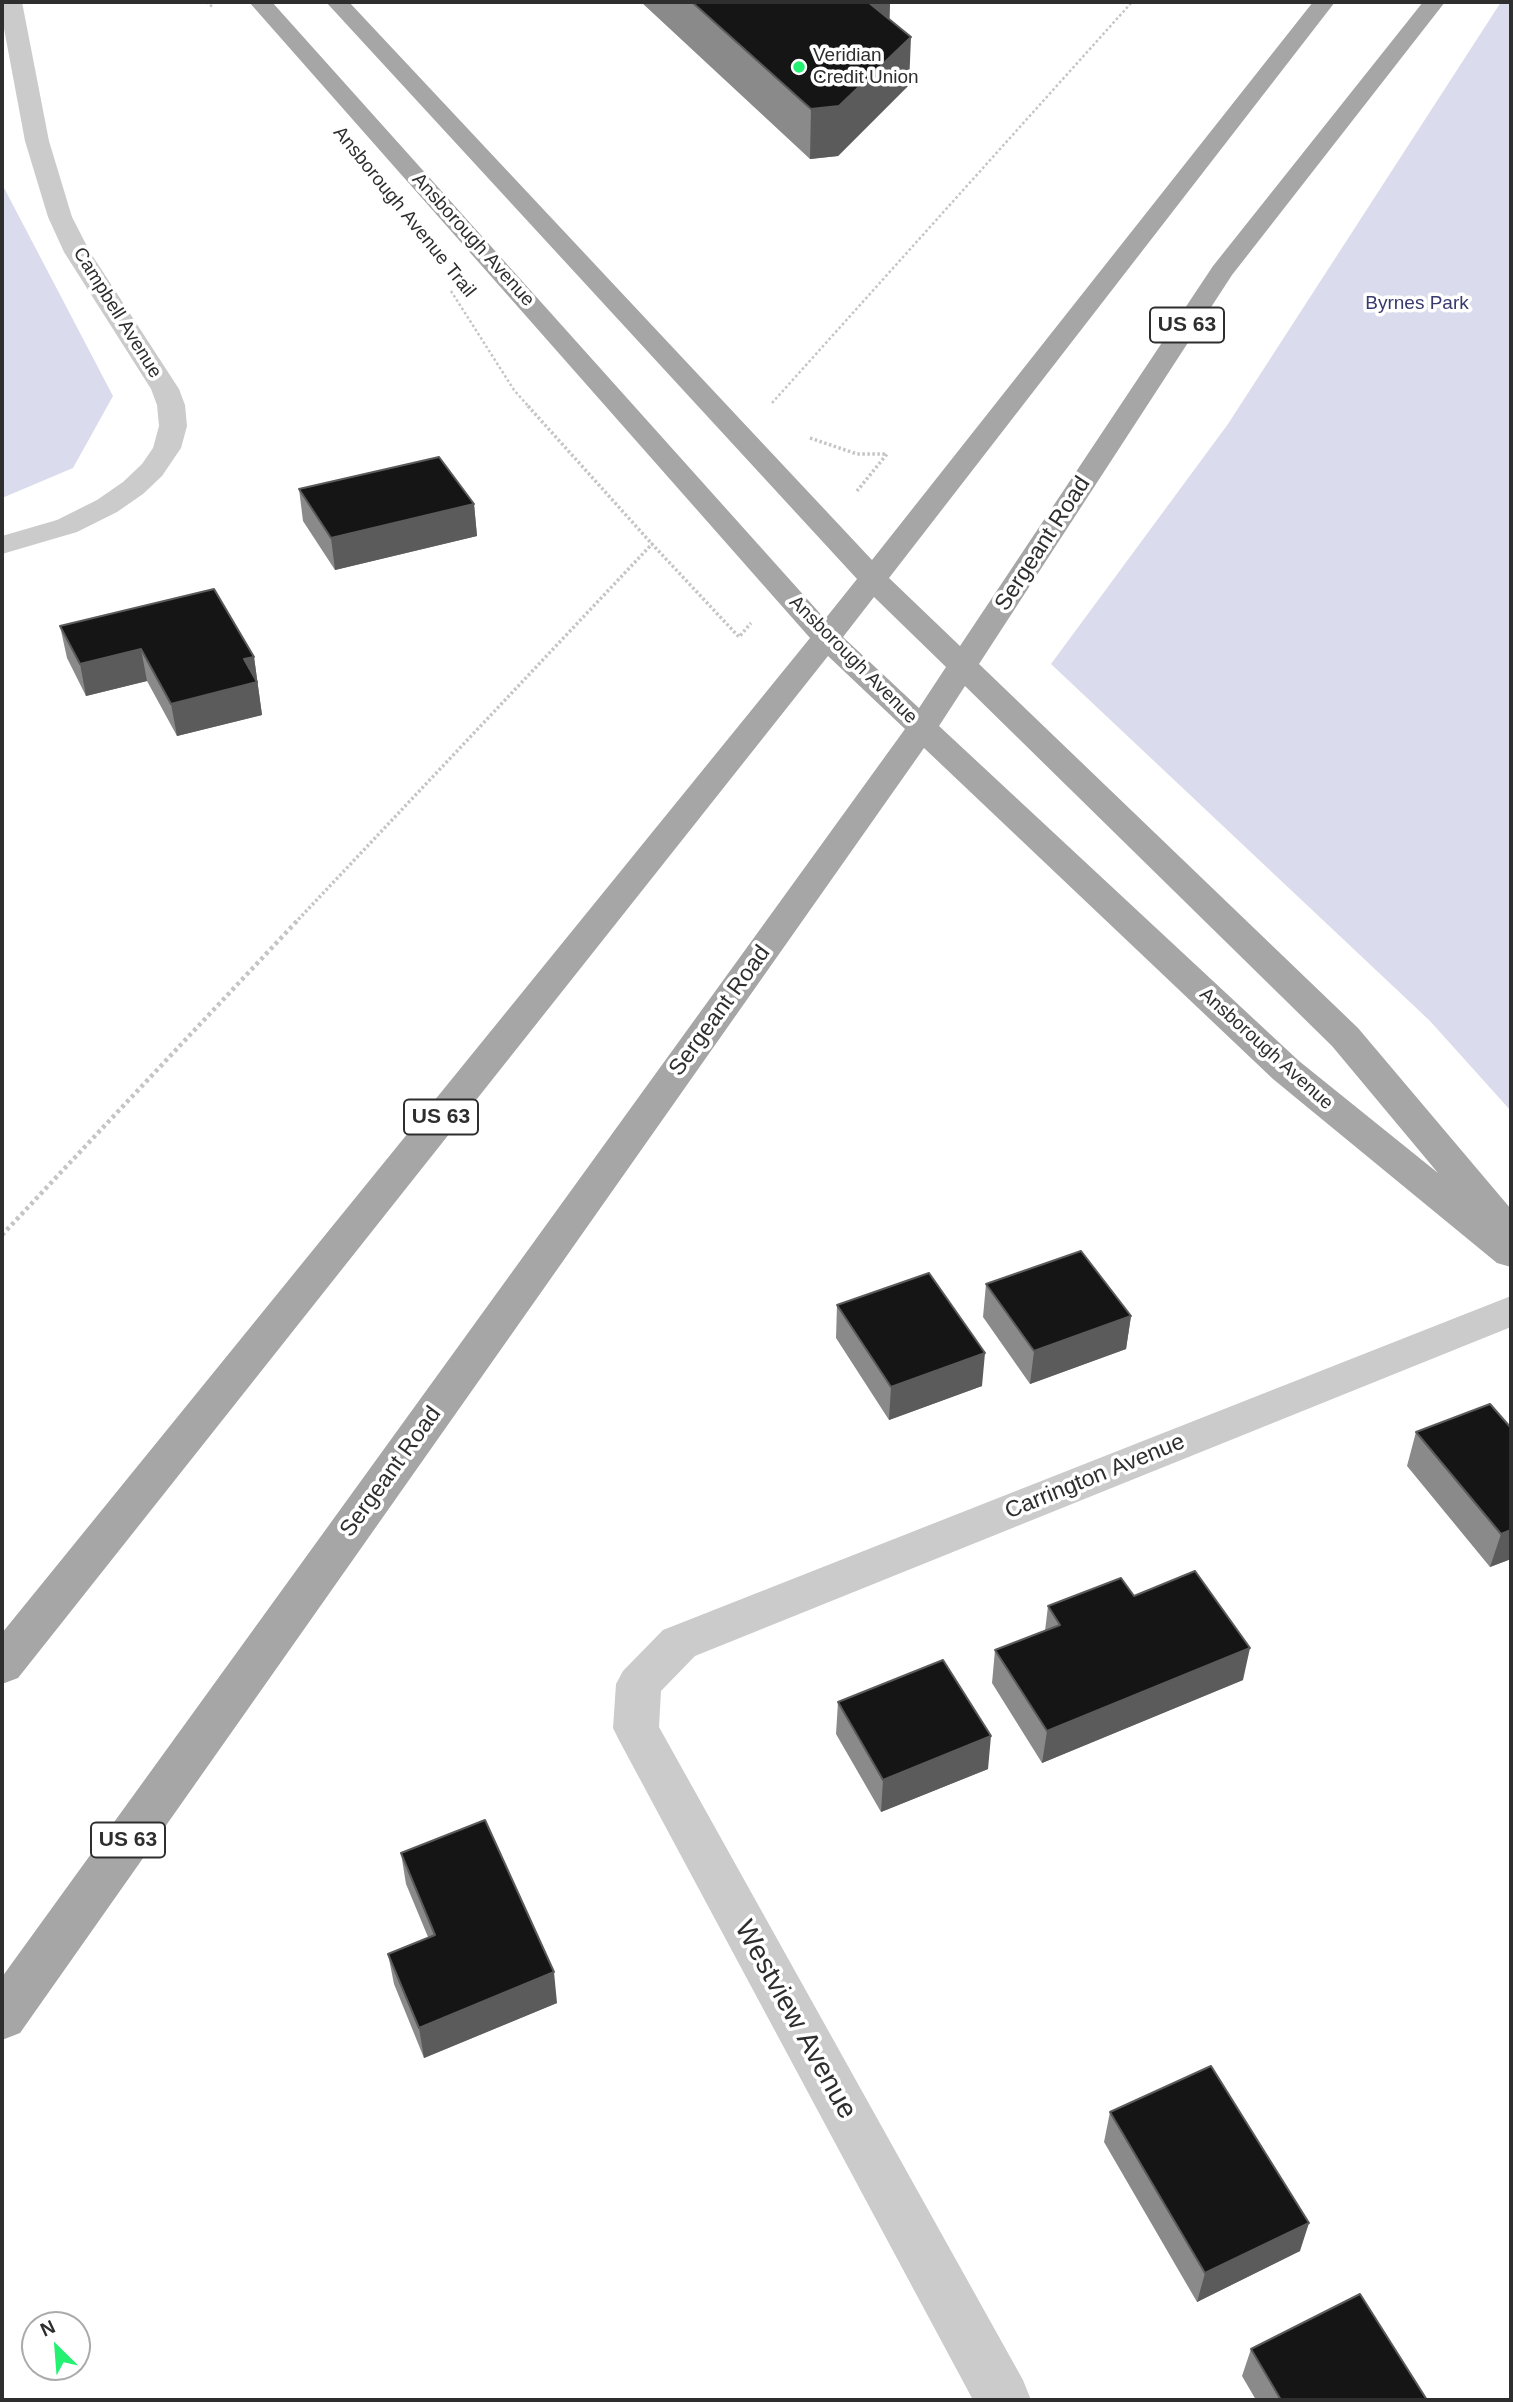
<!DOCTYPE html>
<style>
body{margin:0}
#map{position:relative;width:1513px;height:2402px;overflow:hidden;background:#fff;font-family:Helvetica,sans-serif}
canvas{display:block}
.frame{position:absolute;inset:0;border:4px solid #2e2e2e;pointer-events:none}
.north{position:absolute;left:21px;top:2311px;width:70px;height:70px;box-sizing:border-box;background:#fff;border:2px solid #ababab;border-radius:50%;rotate:335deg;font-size:19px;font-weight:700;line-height:28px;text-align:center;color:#2e2e2e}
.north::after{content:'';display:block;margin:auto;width:24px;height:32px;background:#24f071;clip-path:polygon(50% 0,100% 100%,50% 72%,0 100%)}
</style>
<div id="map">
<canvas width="1513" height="2402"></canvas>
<div class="frame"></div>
<div class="north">N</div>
</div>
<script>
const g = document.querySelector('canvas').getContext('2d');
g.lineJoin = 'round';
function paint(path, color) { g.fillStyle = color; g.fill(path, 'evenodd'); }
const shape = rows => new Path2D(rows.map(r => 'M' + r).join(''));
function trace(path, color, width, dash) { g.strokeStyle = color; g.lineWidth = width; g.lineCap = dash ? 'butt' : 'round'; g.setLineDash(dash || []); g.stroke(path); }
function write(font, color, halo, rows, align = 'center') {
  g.font = font + ' Helvetica,sans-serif'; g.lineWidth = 7; g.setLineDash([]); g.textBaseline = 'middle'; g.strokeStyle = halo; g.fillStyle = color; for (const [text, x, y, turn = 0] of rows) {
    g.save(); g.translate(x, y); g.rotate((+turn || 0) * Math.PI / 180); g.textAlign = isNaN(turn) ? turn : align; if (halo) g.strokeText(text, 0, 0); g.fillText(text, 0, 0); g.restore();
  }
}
paint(shape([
 [1501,2,1511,2,1511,1111,1430,1021,1051,664,1228,424],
 [2,184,113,396,73,468,2,498]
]), '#dadbec');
trace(shape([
 [206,2,214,8],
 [451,291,514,390,530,408],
 [772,403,1132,2]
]), '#c5c5c5', 2.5, [2.5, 2.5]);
trace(shape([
 [528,406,652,544],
 [810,438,857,454,887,454,857,491],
 [295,923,652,544,739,637,751,623]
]), '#c5c5c5', 3.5, [2.5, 2.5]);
trace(shape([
 [2,1235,297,921]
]), '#c5c5c5', 4.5, [3.5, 3.5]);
paint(shape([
 [2,2,22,2,49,141,72,217,90,252,179,389,185,405,187,426,181,448,162,476,143,494,117,512,77,532,2,554,2,536,57,520,97,500,123,482,142,464,153,448,159,426,157,405,151,389,64,252,48,217,25,141,2,18,2,2],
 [1511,1296,1511,1327,695,1656,661,1691,659,1727,1023,2380,1031,2400,973,2400,620,1742,613,1728,616,1684,623,1671,663,1630,1511,1296]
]), '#cbcbcb');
paint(shape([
 [249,2,272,2,825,619,857,579,326,2,349,2,872,560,1313,2,1335,2,889,578,960,646,1213,266,1423,2,1445,2,1232,275,979,664,1358,1028,1511,1209,1511,1267,1497,1263,1273,1079,924,748,20,2033,2,2040,2,1977,905,729,828,656,18,1678,2,1684,2,1633,810,638,249,2],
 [874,597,946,667,919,708,843,637,874,597],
 [965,686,1332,1046,1438,1173,1299,1061,939,726,965,686]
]), '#a6a6a6');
paint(shape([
 [641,2,890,2,889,20,909,85,838,156,810,159],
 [299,489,474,504,477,536,335,570,303,521],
 [60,626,254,657,262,715,177,736,147,681,86,696,67,658],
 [986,1284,1131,1316,1126,1349,1030,1384,983,1317],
 [837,1305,982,1386,889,1420,836,1338],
 [1511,1428,1511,1559,1490,1567,1407,1466,1416,1432],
 [1134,1596,1243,1680,1042,1763,992,1683,995,1650,1045,1631,1048,1606],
 [838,1702,988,1769,881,1812,836,1734],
 [401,1853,557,2003,424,2058,394,1984,388,1954,428,1937,406,1884],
 [1110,2112,1300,2251,1197,2302,1104,2142],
 [1251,2349,1427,2400,1256,2400,1242,2376]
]), '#8a8a8a');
paint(shape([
 [866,2,890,2,889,43],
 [911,37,909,85,838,156,810,159,811,109],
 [474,504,477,536,335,570,331,538],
 [141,649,147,681,86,696,80,664],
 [254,657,262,715,177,736,171,704,244,659],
 [1131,1316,1126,1349,1030,1384,1034,1351],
 [985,1353,982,1386,889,1420,891,1387],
 [1511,1530,1511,1559,1490,1567,1501,1534],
 [1250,1648,1243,1680,1042,1763,1047,1731],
 [991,1736,988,1769,881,1812,883,1780],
 [554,1972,557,2003,424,2058,419,2028],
 [1309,2223,1300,2251,1197,2302,1205,2273]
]), '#5b5b5b');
const building = shape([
 [692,2,868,2,911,37,839,106,811,109,692,2],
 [439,457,474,504,331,538,299,489,439,457],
 [214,589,254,657,244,659,257,682,171,704,141,649,80,664,60,626,214,589],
 [1081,1251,1131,1316,1034,1351,986,1284,1081,1251],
 [929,1273,985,1353,891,1387,837,1305,929,1273],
 [1490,1404,1511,1428,1511,1530,1501,1534,1416,1432,1490,1404],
 [1195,1571,1250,1648,1047,1731,995,1650,1060,1625,1048,1606,1121,1578,1134,1596,1195,1571],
 [943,1660,991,1736,883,1780,838,1702,943,1660],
 [485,1820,554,1972,419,2028,388,1954,435,1935,401,1853,485,1820],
 [1211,2066,1309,2223,1205,2273,1110,2112,1211,2066],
 [1360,2294,1427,2400,1281,2400,1251,2349,1360,2294]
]);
paint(building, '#151515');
trace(building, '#5b5b5b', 2);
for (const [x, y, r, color] of [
 [799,67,7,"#24f071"]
]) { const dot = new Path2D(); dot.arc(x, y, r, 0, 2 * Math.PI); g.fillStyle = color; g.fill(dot); trace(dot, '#fff', 2.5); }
write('19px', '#2e2e2e', '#fff', [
 ["Veridian",813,56],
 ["Credit Union",813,78]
], 'left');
write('19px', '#2e2e2e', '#fff', [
 ["Ansborough Avenue Trail",404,212,51],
 ["Ansborough Avenue",473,240,48],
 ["Campbell Avenue",117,313,58],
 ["Ansborough Avenue",853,660,45],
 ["Ansborough Avenue",1266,1049,42]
]);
write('19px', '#38396c', '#fff', [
 ["Byrnes Park",1417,304]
]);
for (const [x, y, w] of [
 [1187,325,74],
 [441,1117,74],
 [128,1840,74]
]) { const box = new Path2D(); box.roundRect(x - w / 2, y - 17.5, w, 35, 5); g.fillStyle = '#fff'; g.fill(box); trace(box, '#2e2e2e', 2); }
write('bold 21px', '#2e2e2e', null, [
 ["US 63",1187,325],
 ["US 63",441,1117],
 ["US 63",128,1840]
]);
write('23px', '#2e2e2e', '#fff', [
 ["Sergeant Road",1043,544,-57],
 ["Sergeant Road",720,1011,-54],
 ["Sergeant Road",391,1472,-54],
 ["Carrington Avenue",1095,1477,-22]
]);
write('28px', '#2e2e2e', '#fff', [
 ["Westview Avenue",795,2020,61]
]);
</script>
